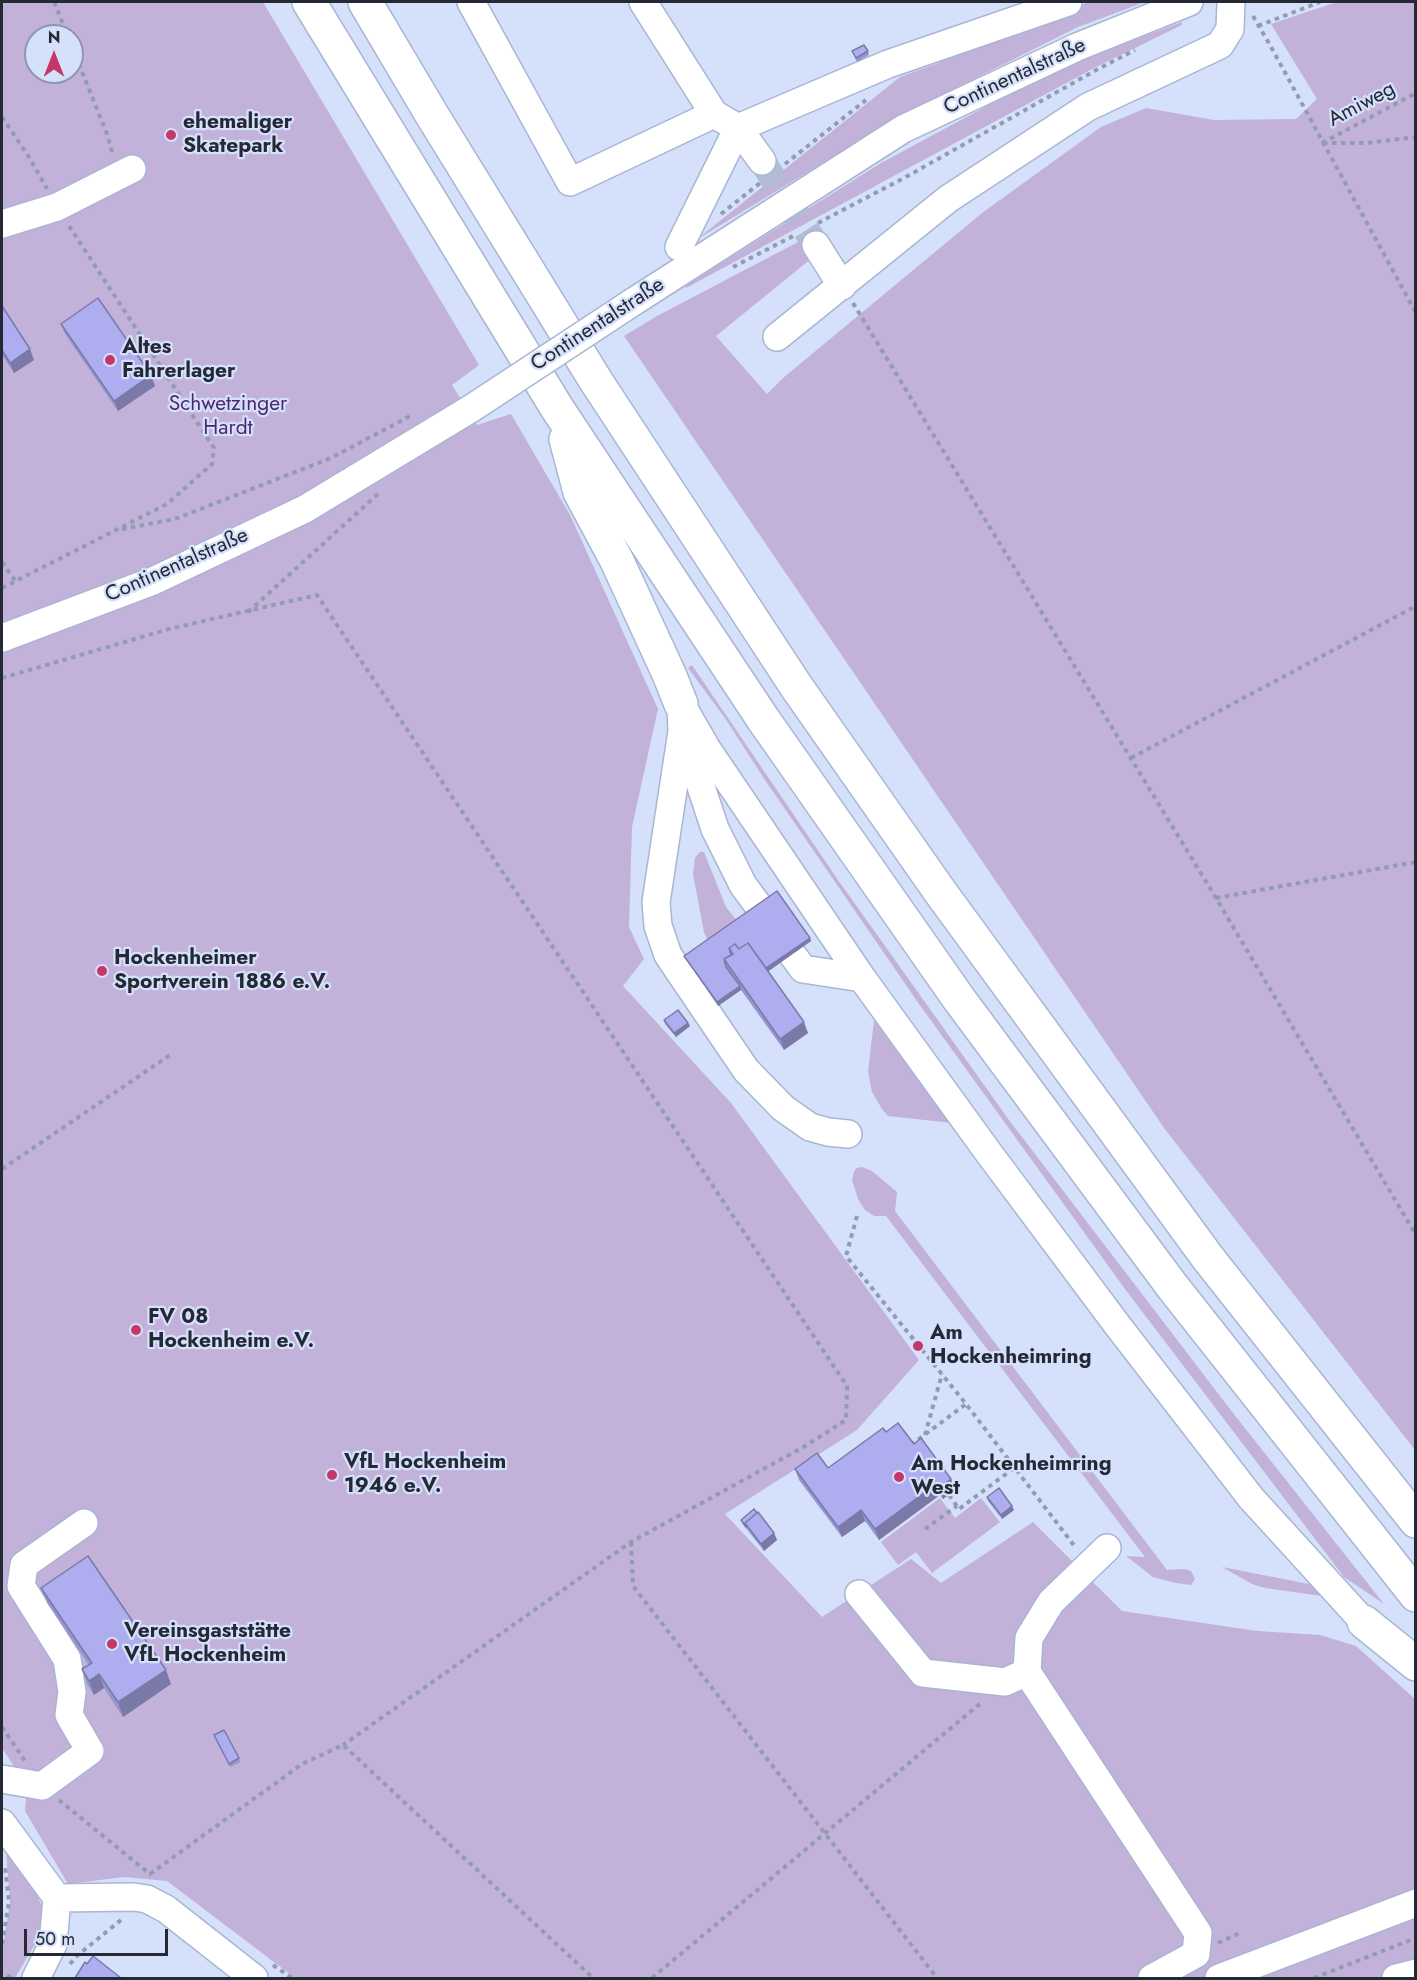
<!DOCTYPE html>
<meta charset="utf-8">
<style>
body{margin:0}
#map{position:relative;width:1417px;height:1980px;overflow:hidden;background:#d5e1fa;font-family:Jost,sans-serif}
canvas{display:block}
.frame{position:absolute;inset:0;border:3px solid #242935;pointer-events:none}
.north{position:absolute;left:24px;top:24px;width:60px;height:60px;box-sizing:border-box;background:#d5e1fa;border:2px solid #8e97ab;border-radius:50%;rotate:0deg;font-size:16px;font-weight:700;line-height:24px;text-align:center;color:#242935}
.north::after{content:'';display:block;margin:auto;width:21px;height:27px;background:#c33769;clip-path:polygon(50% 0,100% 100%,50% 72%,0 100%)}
.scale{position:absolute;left:24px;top:1929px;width:144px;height:27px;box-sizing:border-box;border:3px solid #242935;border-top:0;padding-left:8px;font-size:18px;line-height:21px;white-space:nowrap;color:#242935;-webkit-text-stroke:4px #d5e1fa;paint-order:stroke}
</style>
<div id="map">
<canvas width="1417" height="1980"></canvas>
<div class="frame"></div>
<div class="north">N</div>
<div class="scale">50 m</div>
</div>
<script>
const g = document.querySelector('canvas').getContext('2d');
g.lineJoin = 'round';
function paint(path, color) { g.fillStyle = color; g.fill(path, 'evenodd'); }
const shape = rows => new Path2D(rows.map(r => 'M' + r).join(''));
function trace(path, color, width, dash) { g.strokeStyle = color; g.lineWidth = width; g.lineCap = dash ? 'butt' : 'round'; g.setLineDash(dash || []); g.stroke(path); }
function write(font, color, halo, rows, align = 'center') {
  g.font = font + ' Jost,sans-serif'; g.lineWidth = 4.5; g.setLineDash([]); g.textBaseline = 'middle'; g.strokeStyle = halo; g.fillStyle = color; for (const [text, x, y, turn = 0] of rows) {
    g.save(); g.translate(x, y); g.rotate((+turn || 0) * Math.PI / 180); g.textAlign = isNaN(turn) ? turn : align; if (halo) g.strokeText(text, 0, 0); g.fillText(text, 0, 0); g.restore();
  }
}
paint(shape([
 [2,2,263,2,479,365,452,385,477,425,511,414,570,515,658,709,632,827,629,927,644,959,623,986,731,1103,919,1360,857,1430,725,1514,822,1617,911,1559,941,1583,1033,1522,1122,1611,1257,1631,1320,1635,1356,1646,1415,1699,1415,1978,295,1978,167,1881,124,1877,68,1884,25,1811,27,1786,2,1748],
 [36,36,72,36,72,72,36,72],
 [1089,2,1145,2,1078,27,898,117,696,240,900,77,941,62,939,57],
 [1337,2,1415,2,1415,1450,1164,1128,624,336,657,316,800,241,812,258,716,336,767,394,783,378,982,213,1101,127,1146,108,1214,120,1296,119,1317,99,1271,24],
 [1182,22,1182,25,1096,67,686,288,685,286,881,163,1011,93,1097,54],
 [692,665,838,880,1009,1120,1233,1413,1384,1604,1344,1577,1125,1289,919,1004,765,780,725,718,688,668],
 [700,852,704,852,726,907,743,928,711,948,704,932,693,874,695,858],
 [874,1020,952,1123,888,1116,882,1109,872,1092,868,1072],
 [862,1167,872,1171,897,1192,895,1211,1167,1570,1185,1569,1191,1571,1195,1579,1191,1585,1176,1583,1153,1577,1126,1556,1145,1557,886,1216,874,1216,865,1210,858,1199,852,1180,854,1171,857,1168],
 [940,1498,955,1518,981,1498,1000,1522,932,1573,916,1552,898,1565,881,1542],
 [1222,1567,1309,1584,1322,1596,1265,1588,1252,1584],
 [5,1839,35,1890,43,1909,41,1934,15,1978,2,1978,2,1954,10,1902]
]), '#c2b1d8');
trace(shape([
 [762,161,816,245]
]), '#b2bcd3', 27, [27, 14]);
const minor = shape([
 [471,2,570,182,714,114,738,128,888,64,1068,2],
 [643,2,714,114],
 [2,224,57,207,132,169],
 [816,245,842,286],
 [679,247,738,128,762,161],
 [633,302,903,129,1077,47,1189,2],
 [777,337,948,199,1088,107,1220,45,1230,29,1231,2],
 [2,638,153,581,305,509,472,408],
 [681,704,707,749,862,978,988,1152,1118,1326,1251,1498,1364,1622],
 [681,706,682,731,656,902,658,926,668,955,746,1070,783,1108,810,1127,828,1132,848,1134],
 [684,735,715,829,743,885,760,908],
 [792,954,803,969,862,978],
 [1107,1548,1051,1602,1029,1638,1027,1672,1198,1933,1196,1954,1152,1978],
 [859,1594,923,1673,1005,1682,1027,1672],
 [2,1779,42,1786,90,1751,69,1715,72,1692,67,1659,21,1586,24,1565,84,1523],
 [2,1823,57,1898,53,1944,36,1978],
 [57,1898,134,1897,147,1899,166,1909,254,1978],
 [1219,1978,1416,1903],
 [1396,1978,1416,1973]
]);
const highway = shape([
 [309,2,557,408,763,719,959,999,1172,1286,1416,1595],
 [365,2,432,115,596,381,796,686,941,893,1208,1258,1416,1521],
 [566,439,580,492,617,561,669,674,681,704],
 [1364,1622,1416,1664]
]);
trace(minor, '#a8b6d3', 30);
trace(highway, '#a8b6d3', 36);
trace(shape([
 [54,2,68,36],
 [1253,16,1270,45,1416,313],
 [1258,26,1320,2],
 [72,47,107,134,113,155],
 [2,117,29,157,47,189],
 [1322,143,1416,93],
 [1323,143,1367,143,1416,137],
 [785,164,866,100],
 [721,214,760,183],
 [818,223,904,178,1098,69,1135,50],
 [733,267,795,235],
 [853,303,1216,898,1416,1235],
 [122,529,175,519,331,458,412,415],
 [2,562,16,582],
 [2,588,167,504,212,464,214,448,69,226],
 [248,612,378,494],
 [2,678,169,629,317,595,847,1386,846,1420,807,1445,631,1542,343,1745],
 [1131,758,1416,606],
 [1216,898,1416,862],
 [2,1169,173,1053],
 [857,1216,846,1256,966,1404,1076,1548],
 [925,1435,942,1374],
 [911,1445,966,1404],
 [949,1495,959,1509,1014,1468],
 [925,1529,957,1506],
 [631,1542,633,1586,937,1978],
 [2,1727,25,1761],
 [59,1800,151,1875],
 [150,1874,302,1764,343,1745,593,1978],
 [1218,1943,1242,1932],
 [2,1944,9,1902,5,1866],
 [70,1964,78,1955,121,1920],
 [273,1965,292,1978],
 [7,1978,14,1972],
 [652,1978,982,1702],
 [1314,1978,1416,1938]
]), '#929cb0', 4, [4.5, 4.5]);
trace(minor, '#fff', 27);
trace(highway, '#fff', 33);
const minorBridge = shape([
 [472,408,633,302]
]);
trace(minorBridge, '#a8b6d3', 30, []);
trace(minorBridge, '#fff', 27);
paint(shape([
 [852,51,868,51,869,55,857,62],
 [2,306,34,360,14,373,2,355],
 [61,324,155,386,118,411,65,334],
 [810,938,811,941,768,971,808,1033,784,1050,741,990,718,1006,686,959,684,956],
 [664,1020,688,1023,690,1026,676,1037,665,1024],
 [886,1432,914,1444,951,1479,955,1490,943,1499,940,1495,879,1540,865,1521,842,1537,799,1480,795,1469,828,1468],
 [987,1497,1012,1506,1014,1510,1002,1519,988,1501],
 [741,1520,774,1533,777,1540,764,1551,742,1523],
 [41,1588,171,1684,123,1717,104,1688,94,1695,87,1684,82,1669,89,1665,47,1603],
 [214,1735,239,1758,240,1762,230,1767]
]), '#9695ce');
paint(shape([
 [30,349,34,360,14,373,10,363],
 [151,375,155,386,118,411,114,401],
 [810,938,811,941,766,973,764,969],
 [740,986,741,990,718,1006,717,1002],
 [804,1022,808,1033,784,1050,780,1039],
 [688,1023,690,1026,676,1037,674,1033],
 [951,1479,955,1490,943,1499,939,1488],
 [936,1484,940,1495,879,1540,875,1529],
 [1012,1506,1014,1510,1002,1519,1001,1515],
 [861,1510,865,1521,842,1537,838,1527],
 [774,1533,777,1540,764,1551,761,1544],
 [166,1670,171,1684,123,1717,118,1702],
 [99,1674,104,1688,94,1695,89,1681]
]), '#7a79a7');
const building = shape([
 [864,45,868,51,856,58,852,51,864,45],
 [98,298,151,375,114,401,61,324,98,298],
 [2,306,30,349,10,363,2,350,2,306],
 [777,891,810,938,766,968,748,943,739,949,735,944,729,948,731,955,724,959,726,967,740,986,717,1002,684,956,777,891],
 [748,943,804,1022,780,1039,724,959,733,954,729,948,735,944,739,949,748,943],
 [678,1010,688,1023,674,1033,664,1020,678,1010],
 [898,1423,914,1444,921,1438,951,1479,939,1488,936,1484,875,1529,861,1510,838,1527,795,1469,817,1453,828,1468,883,1428,886,1432,898,1423],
 [999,1488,1012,1506,1001,1515,987,1497,999,1488],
 [754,1509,757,1513,745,1523,746,1527,741,1520,754,1509],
 [758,1512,774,1533,761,1544,745,1523,758,1512],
 [88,1556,166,1670,118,1702,99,1674,89,1681,82,1669,92,1663,41,1588,88,1556],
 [224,1730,239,1758,229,1764,214,1735,224,1730],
 [93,1956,121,1978,75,1978,85,1962,87,1964,93,1956]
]);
paint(building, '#aeadef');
trace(building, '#7a79a7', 1.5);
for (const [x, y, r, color] of [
 [171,135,6,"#c33769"],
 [110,360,6,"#c33769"],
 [102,971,6,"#c33769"],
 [136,1330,6,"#c33769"],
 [918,1346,6,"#c33769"],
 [332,1475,6,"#c33769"],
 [899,1477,6,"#c33769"],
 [112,1644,6,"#c33769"]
]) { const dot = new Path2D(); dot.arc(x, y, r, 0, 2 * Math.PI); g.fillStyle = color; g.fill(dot); trace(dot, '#d5e1fa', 2); }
write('21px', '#242935', '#d5e1fa', [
 ["Continentalstraße",1015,77,-25],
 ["Amiweg",1362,105,-28],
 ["Continentalstraße",598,325,-33],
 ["Continentalstraße",177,566,-24]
]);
write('bold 21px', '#242935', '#d5e1fa', [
 ["ehemaliger",183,123],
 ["Skatepark",183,147],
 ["Altes",122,348],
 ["Fahrerlager",122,372],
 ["Hockenheimer",114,959],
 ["Sportverein 1886 e.V.",114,983],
 ["FV 08",148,1318],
 ["Hockenheim e.V.",148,1342],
 ["Am",930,1334],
 ["Hockenheimring",930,1358],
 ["VfL Hockenheim",344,1463],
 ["1946 e.V.",344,1487],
 ["Am Hockenheimring",911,1465],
 ["West",911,1489],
 ["Vereinsgaststätte",124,1632],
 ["VfL Hockenheim",124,1656]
], 'left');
write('21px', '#4d2771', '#d5e1fa', [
 ["Schwetzinger",228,405],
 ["Hardt",228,429]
]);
</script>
